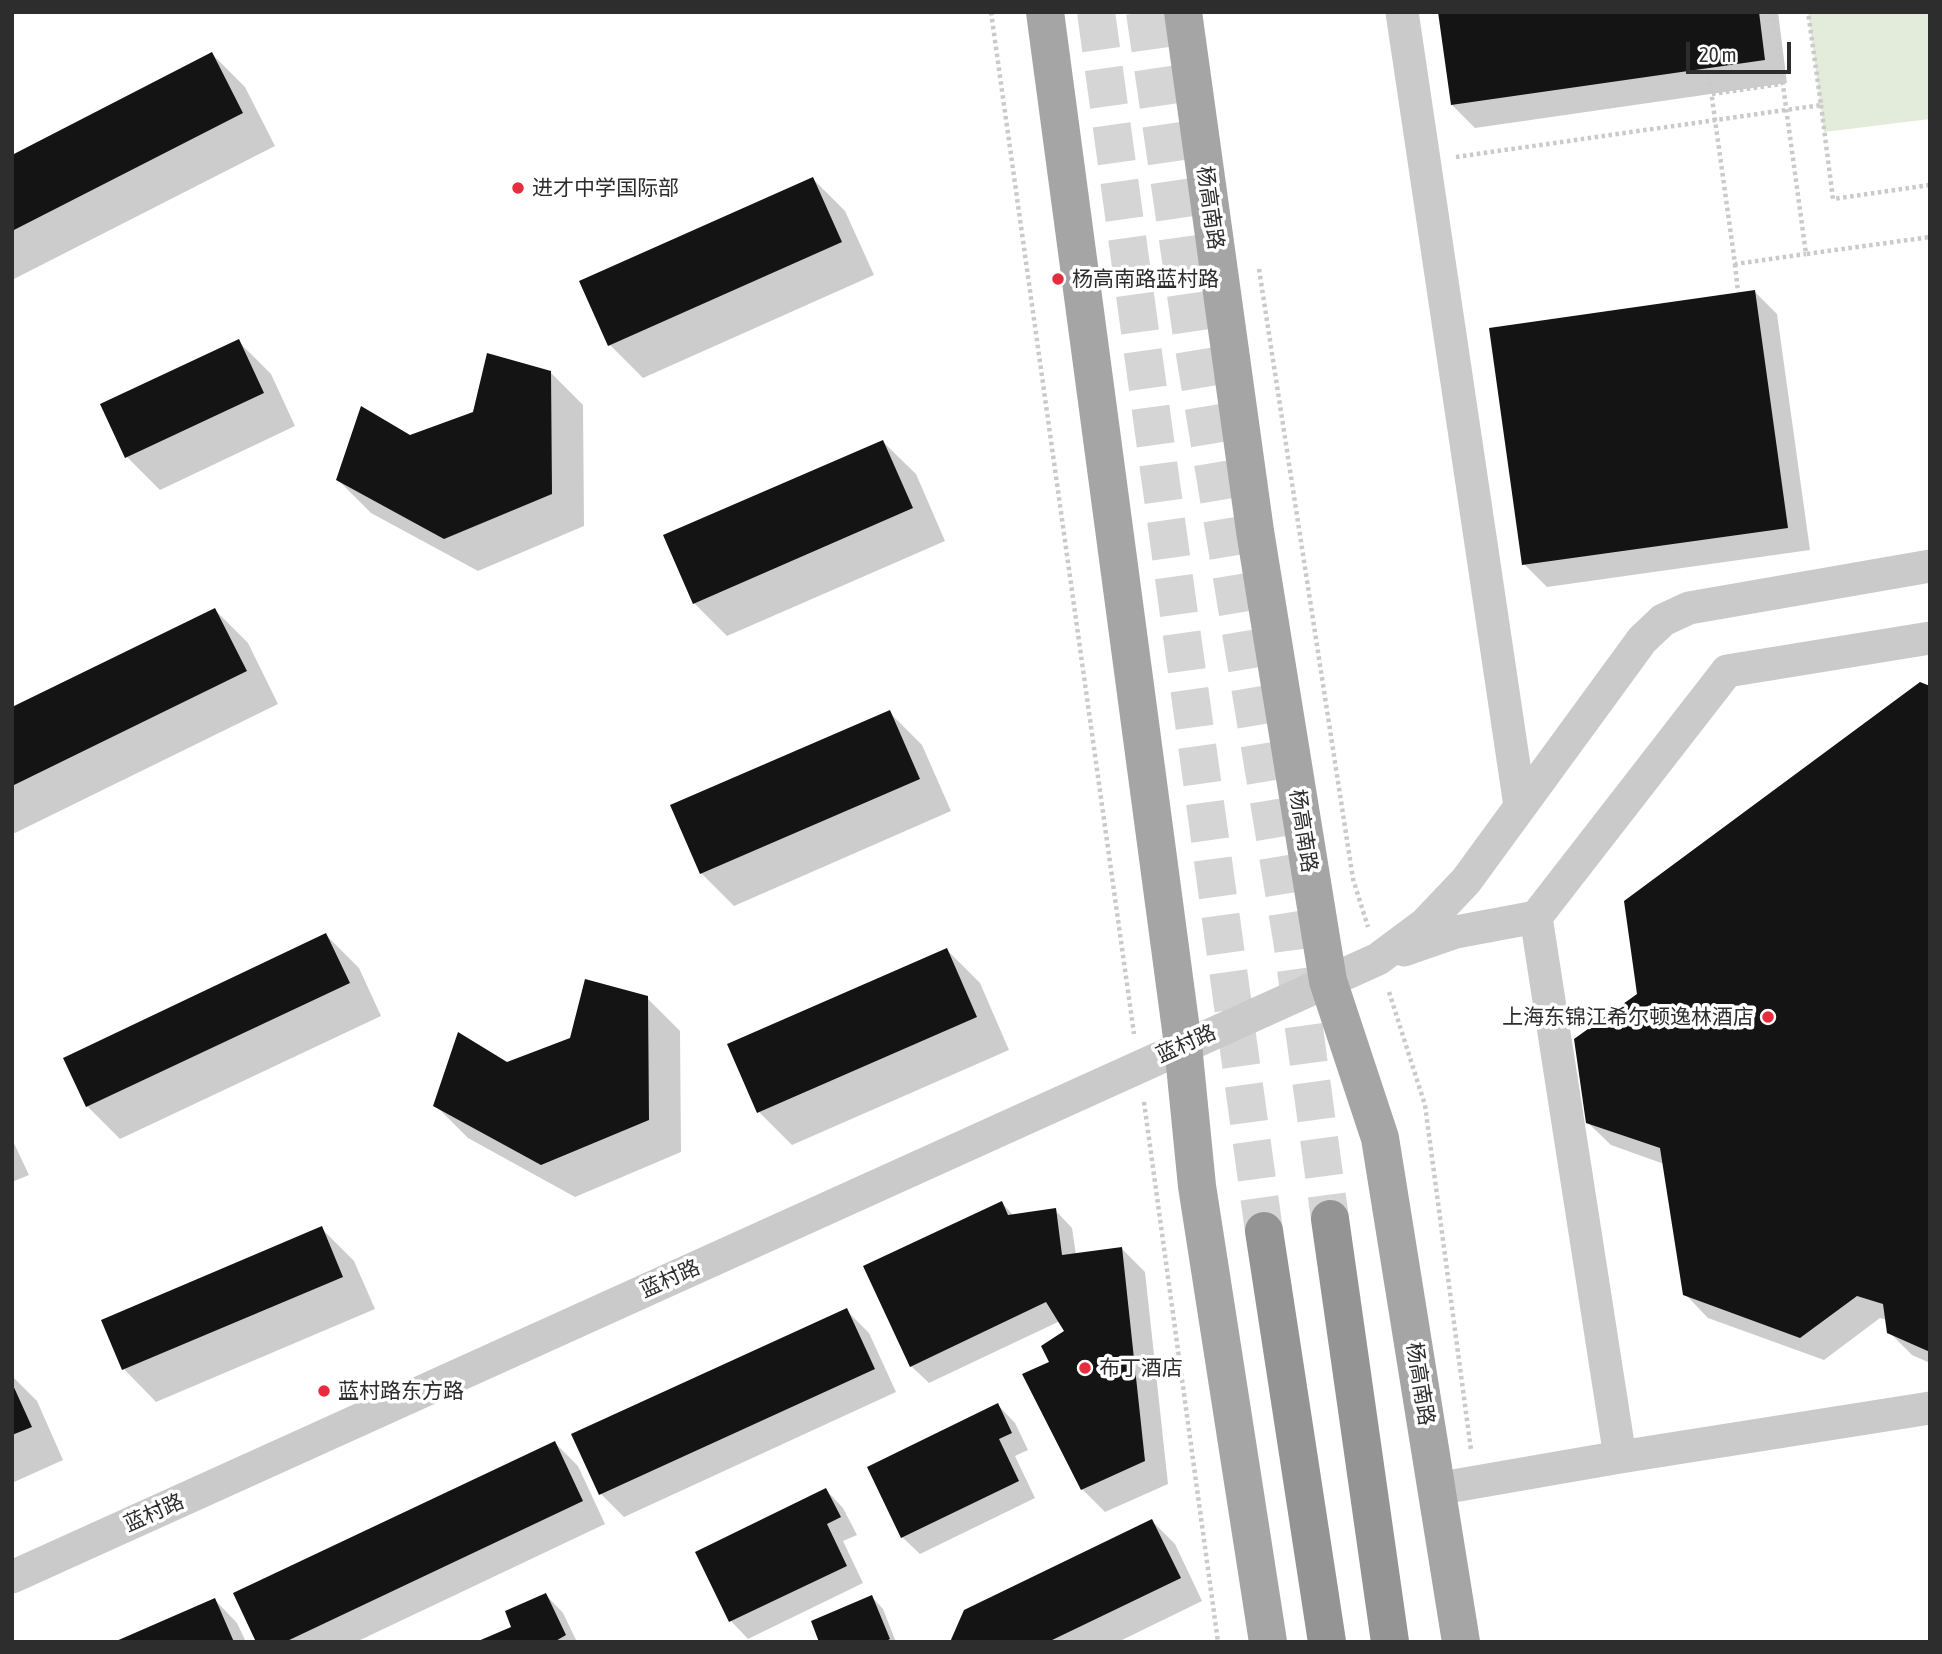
<!DOCTYPE html>
<meta charset="utf-8">
<style>
body{margin:0}
#map{position:relative;width:1942px;height:1654px;overflow:hidden;background:#fff;font-family:"Asap Condensed",sans-serif}
canvas{display:block}
.frame{position:absolute;inset:0;border:14px solid #2d2d2d;pointer-events:none}
.scale{position:absolute;left:1686px;top:42px;width:105px;height:32px;box-sizing:border-box;border:4px solid #2d2d2d;border-top:0;padding-left:9px;font-size:21px;line-height:24px;white-space:nowrap;color:#2d2d2d;-webkit-text-stroke:5px #fff;paint-order:stroke}
</style>
<div id="map">
<canvas width="1942" height="1654"></canvas>
<div class="frame"></div>
<div class="scale">20 m</div>
</div>
<script>
const g = document.querySelector('canvas').getContext('2d');
g.lineJoin = 'round';
function paint(path, color) { g.fillStyle = color; g.fill(path, 'evenodd'); }
const shape = rows => new Path2D(rows.map(r => 'M' + r).join(''));
function trace(path, color, width, dash) { g.strokeStyle = color; g.lineWidth = width; g.lineCap = dash ? 'butt' : 'round'; g.setLineDash(dash || []); g.stroke(path); }
function write(font, color, halo, rows, align = 'center') {
  g.font = font + ' "Asap Condensed","Noto Sans SC",sans-serif'; g.lineWidth = 7; g.setLineDash([]); g.textBaseline = 'middle'; g.strokeStyle = halo; g.fillStyle = color; for (const [text, x, y, turn = 0] of rows) {
    g.save(); g.translate(x, y); g.rotate((+turn || 0) * Math.PI / 180); g.textAlign = isNaN(turn) ? turn : align; if (halo) g.strokeText(text, 0, 0); g.fillText(text, 0, 0); g.restore();
  }
}
paint(shape([
 [1808,12,1930,12,1930,119,1824,132]
]), '#e3ebda');
paint(shape([
 [1440,12,1778,12,1787,83,1475,128,1452,105],
 [212,54,245,87,275,146,12,280,12,157],
 [813,179,845,211,874,275,643,378,610,345],
 [1754,291,1777,314,1810,550,1547,587,1524,564],
 [238,341,271,374,295,426,160,490,127,457],
 [550,372,583,405,584,526,478,571,371,513,338,480,410,437,474,413],
 [883,442,916,474,945,541,727,636,694,603],
 [215,610,248,643,278,704,15,833,12,831,12,709],
 [1930,687,1930,1363,1912,1355,1889,1332,1887,1320,1880,1318,1824,1360,1708,1318,1685,1294,1664,1164,1611,1145,1587,1122,1638,995],
 [889,712,922,745,951,811,734,906,701,873],
 [326,935,359,968,381,1016,120,1139,87,1106,65,1059],
 [947,950,980,983,1009,1050,792,1145,759,1112],
 [647,998,680,1031,681,1152,575,1197,468,1138,435,1105,507,1064,571,1040],
 [12,1139,29,1175,12,1182],
 [1002,1203,1014,1216,1055,1210,1072,1228,1076,1255,1122,1249,1145,1272,1168,1484,1105,1512,1082,1489,1051,1362,1066,1332,1060,1321,929,1383,911,1366],
 [321,1228,354,1261,375,1309,156,1402,124,1369],
 [846,1310,869,1333,896,1392,624,1517,601,1494],
 [12,1376,37,1401,63,1460,12,1483],
 [998,1405,1015,1423,1028,1450,1015,1456,1035,1498,920,1554,902,1537],
 [555,1443,578,1466,605,1524,356,1642,258,1642],
 [826,1490,843,1508,857,1535,843,1541,863,1583,748,1639,731,1621,697,1553],
 [1152,1521,1175,1544,1202,1601,1118,1642,952,1642],
 [546,1595,563,1613,577,1642,480,1642,513,1628],
 [872,1597,883,1609,896,1642,821,1642],
 [215,1600,237,1623,246,1642,119,1642]
]), '#0003');
paint(shape([
 [1438,12,1759,12,1765,60,1451,105],
 [212,52,243,113,12,231,12,155],
 [813,177,842,242,608,346,579,281],
 [1755,290,1788,528,1522,565,1489,328],
 [239,339,264,393,125,458,100,404],
 [487,353,551,371,552,494,444,539,336,480,361,406,410,435,473,412],
 [883,440,913,508,693,604,663,535],
 [215,608,247,671,12,786,12,707],
 [1920,682,1930,686,1930,1352,1887,1333,1883,1304,1857,1296,1800,1338,1683,1295,1660,1148,1586,1123,1574,1039,1637,994,1624,901],
 [890,710,920,779,700,874,670,805],
 [326,933,350,983,86,1107,63,1058],
 [947,948,977,1017,757,1113,727,1044],
 [585,979,648,996,649,1120,541,1165,433,1106,458,1032,507,1062,570,1038],
 [1002,1201,1008,1215,1056,1208,1062,1255,1122,1247,1145,1461,1081,1490,1022,1374,1049,1362,1041,1346,1064,1331,1046,1302,910,1367,863,1266],
 [322,1226,343,1277,122,1370,101,1320],
 [847,1308,875,1369,599,1495,571,1434],
 [12,1383,32,1427,12,1435],
 [998,1403,1012,1433,999,1439,1019,1481,901,1538,867,1467],
 [555,1441,583,1501,285,1642,256,1642,233,1593],
 [826,1488,841,1517,827,1524,847,1566,729,1622,695,1552],
 [1152,1519,1181,1578,1048,1642,950,1642,964,1610],
 [546,1593,566,1635,554,1642,476,1642,511,1627,505,1611],
 [872,1595,890,1639,884,1642,819,1642,811,1621],
 [215,1598,234,1642,114,1642]
]), '#141414');
trace(shape([
 [1096,12,1264,1231],
 [1145,12,1192,336,1292,940,1330,1219]
]), '#d5d5d5', 38, [38, 19]);
trace(shape([
 [991,12,1134,1034],
 [1712,94,1782,84],
 [1821,105,1833,199,1930,185],
 [1456,157,1821,105,1808,12],
 [1735,264,1738,292],
 [1259,269,1353,879,1368,927],
 [1389,992,1425,1105,1471,1450],
 [1144,1102,1218,1642]
]), '#cacaca', 4.5, [3.5, 3.5]);
trace(shape([
 [1402,12,1520,806],
 [1404,950,1456,932,1536,917],
 [1620,1457,1536,917,1727,671,1930,638],
 [1436,1489,1620,1457,1930,1408],
 [12,1577,1378,959,1425,924,1466,881,1642,640,1663,620,1689,608,1930,566]
]), '#cacaca', 33);
trace(shape([
 [1045,12,1183,1045,1197,1186,1268,1642],
 [1183,12,1255,531,1328,981,1380,1138,1461,1642]
]), '#a5a5a5', 38);
trace(shape([
 [1330,1219,1390,1642],
 [1264,1231,1327,1642]
]), '#949494', 38);
trace(shape([
 [1773,12,1806,254,1930,237],
 [1708,69,1735,264,1806,254]
]), '#cacaca', 4.5, [3.5, 3.5]);
for (const [x, y, r, color] of [
 [518,188,7,"#e62d3d"],
 [1058,279,7,"#e62d3d"],
 [1768,1017,7,"#e62d3d"],
 [1085,1368,7,"#e62d3d"],
 [324,1391,7,"#e62d3d"]
]) { const dot = new Path2D(); dot.arc(x, y, r, 0, 2 * Math.PI); g.fillStyle = color; g.fill(dot); trace(dot, '#fff', 2.5); }
write('21px', '#2d2d2d', '#fff', [
 ["进才中学国际部",532,188],
 ["杨高南路蓝村路",1072,279],
 ["上海东锦江希尔顿逸林酒店",1754,1017,"right"],
 ["布丁酒店",1099,1368],
 ["蓝村路东方路",338,1391]
], 'left');
write('21px', '#2d2d2d', '#fff', [
 ["杨高南路",1210,208,82],
 ["杨高南路",1303,831,81],
 ["蓝村路",1186,1044,-24],
 ["蓝村路",670,1279,-24],
 ["杨高南路",1420,1384,81],
 ["蓝村路",154,1513,-24]
]);
</script>
